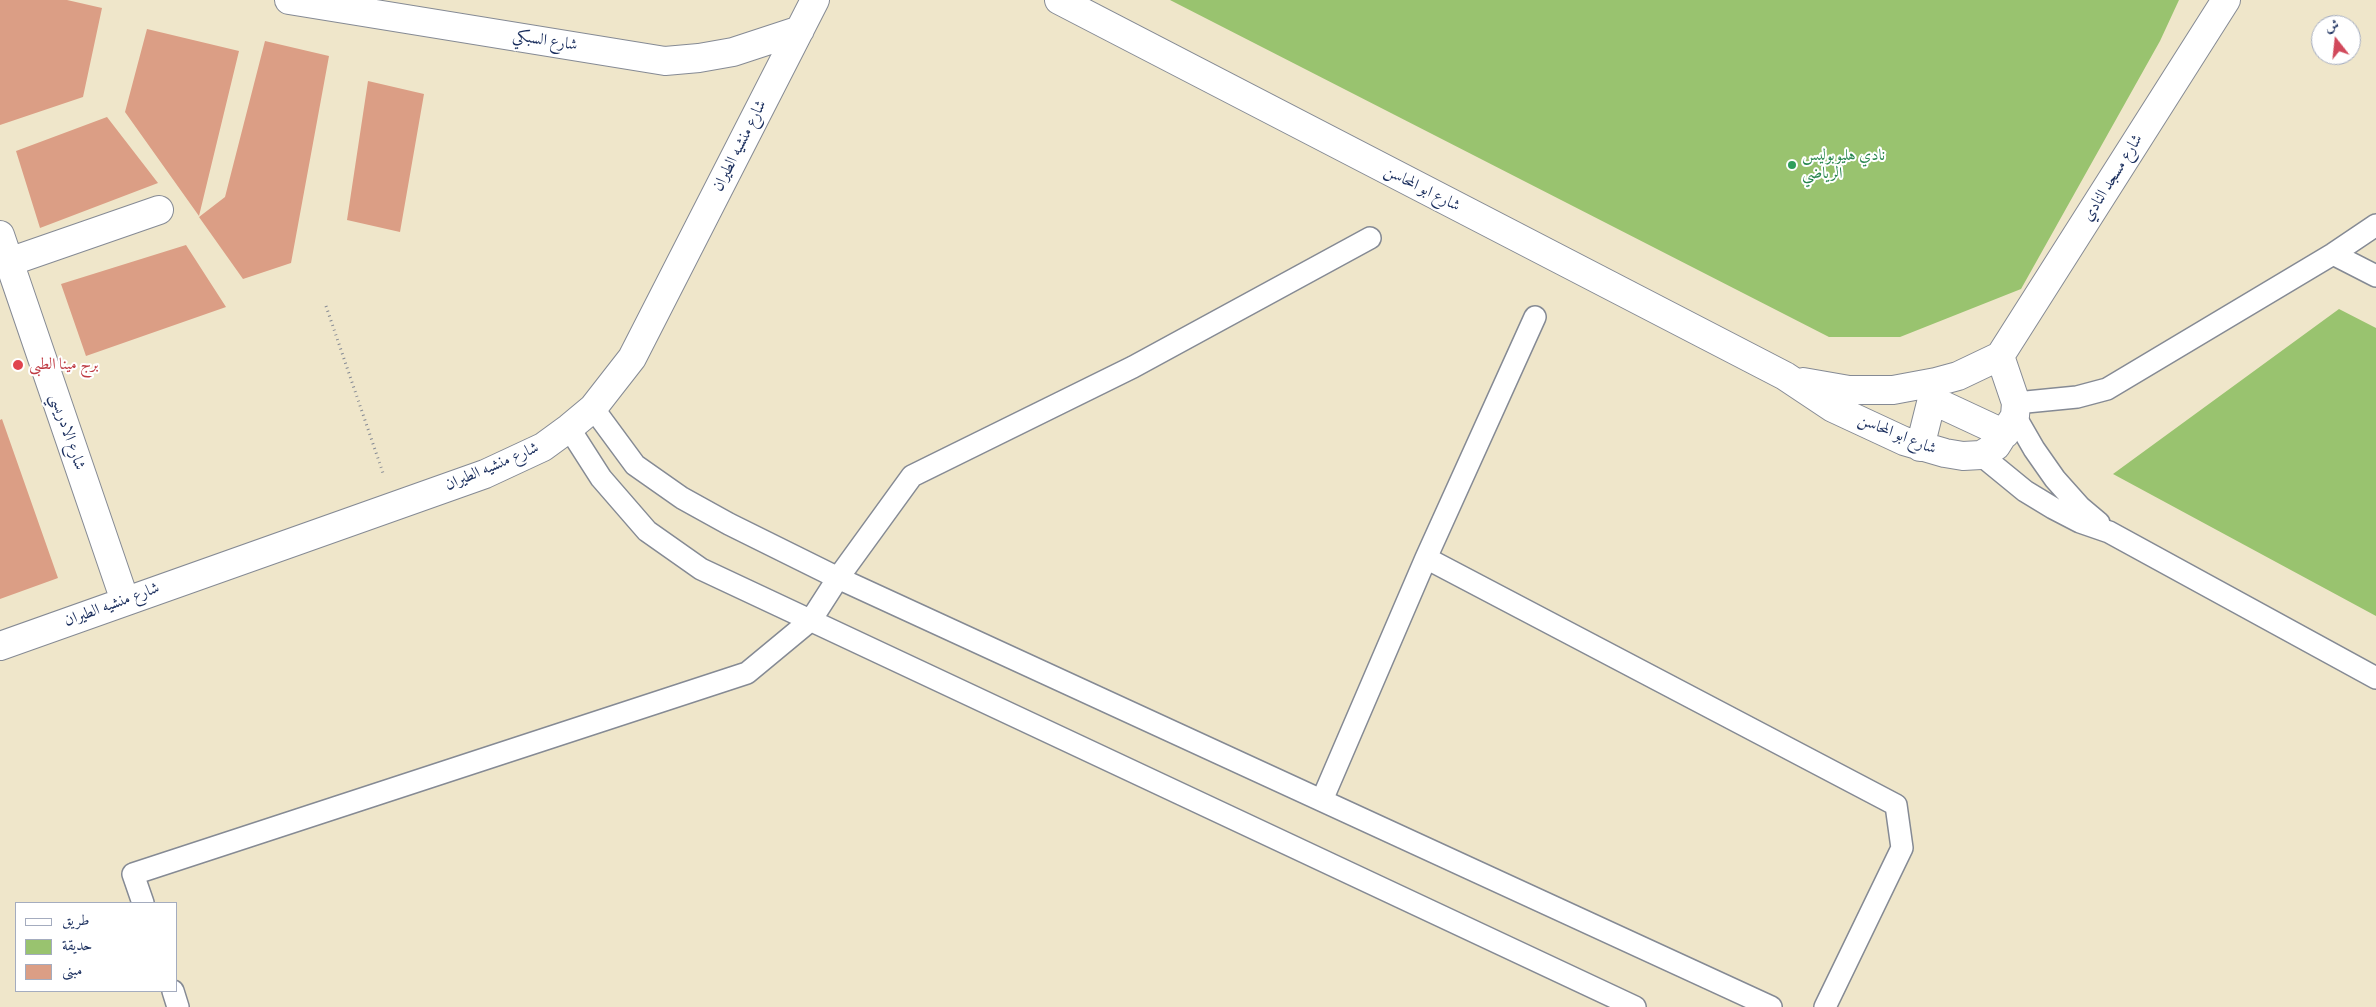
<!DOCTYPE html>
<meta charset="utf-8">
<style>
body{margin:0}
#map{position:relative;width:2376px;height:1007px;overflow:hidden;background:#efe6ca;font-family:"Libre Bodoni",Amiri,serif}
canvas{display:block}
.legend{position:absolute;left:15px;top:902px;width:162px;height:90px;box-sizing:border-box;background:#fff;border:1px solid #a4acbf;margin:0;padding:6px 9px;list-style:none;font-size:15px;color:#1b2f5e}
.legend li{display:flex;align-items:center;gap:10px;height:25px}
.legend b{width:25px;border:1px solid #a4acbf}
.north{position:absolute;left:2311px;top:15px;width:50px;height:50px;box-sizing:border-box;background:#fff;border:1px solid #a4acbf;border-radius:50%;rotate:344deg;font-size:14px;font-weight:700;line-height:20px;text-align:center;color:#1b2f5e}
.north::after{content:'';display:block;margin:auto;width:18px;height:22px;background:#d1495b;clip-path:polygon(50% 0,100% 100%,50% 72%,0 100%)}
</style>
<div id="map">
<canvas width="2376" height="1007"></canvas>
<ul class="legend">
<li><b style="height:6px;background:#fff"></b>طريق</li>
<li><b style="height:14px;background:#99c36f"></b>حديقة</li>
<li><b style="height:14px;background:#db9e85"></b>مبنى</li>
</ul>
<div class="north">ش</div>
</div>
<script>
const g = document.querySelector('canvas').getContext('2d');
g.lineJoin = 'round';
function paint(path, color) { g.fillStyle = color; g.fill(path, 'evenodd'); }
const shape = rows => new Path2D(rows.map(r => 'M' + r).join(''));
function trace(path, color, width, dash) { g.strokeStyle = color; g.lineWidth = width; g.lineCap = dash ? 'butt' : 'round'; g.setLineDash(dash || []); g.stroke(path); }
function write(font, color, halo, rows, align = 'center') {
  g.font = font + ' "Libre Bodoni",Amiri,serif'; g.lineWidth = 4; g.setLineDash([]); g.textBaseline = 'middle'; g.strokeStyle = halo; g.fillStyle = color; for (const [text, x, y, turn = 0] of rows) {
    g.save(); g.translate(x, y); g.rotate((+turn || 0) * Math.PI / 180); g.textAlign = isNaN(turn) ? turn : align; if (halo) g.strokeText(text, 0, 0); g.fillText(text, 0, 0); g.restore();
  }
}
paint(shape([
 [1170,0,2179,0,2160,41,2021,289,1900,337,1829,337],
 [2339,309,2376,328,2376,616,2113,474]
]), '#99c36f');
paint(shape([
 [0,0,67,0,102,8,83,97,0,125],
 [147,29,239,51,199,216,125,112],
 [265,41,329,56,291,263,243,279,199,217,225,197],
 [368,81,424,94,400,232,347,220],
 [107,117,158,183,40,228,16,151],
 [186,245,226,307,86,356,61,284],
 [2,419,58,578,0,599,0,420]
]), '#db9e85');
const lane = shape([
 [2333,254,2376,276],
 [2016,403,2077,397,2107,389,2333,254,2376,225],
 [593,408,635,465,682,498,729,524,838,578,1771,1007],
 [2015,416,2034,449,2055,479,2080,507,2099,523],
 [569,428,601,478,647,531,701,569,1635,1007],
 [1981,455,2025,491,2053,508,2080,522,2109,532,2376,678],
 [1426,558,1896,805,1902,848,1825,1007],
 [1322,800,1426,558,1535,317],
 [143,903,133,874,747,673,811,620,838,578,912,476,1133,367,1370,238],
 [173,991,178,1007]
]);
const street = shape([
 [289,0,665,61,699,58,733,52,800,30],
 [1059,0,1785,376,1833,408,1904,441,1945,453,1963,456,1981,455,1996,446,2015,416,2016,403,2000,356],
 [0,235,125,601],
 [9,262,159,210],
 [1803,382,1849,390,1893,390,1936,382,1958,376,2000,356,2226,0],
 [1932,400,2005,434],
 [1920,447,1936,383],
 [0,646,485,474,543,447,569,428,593,408,632,358,815,0]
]);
trace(lane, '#858a94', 24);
trace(street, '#858a94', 30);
trace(shape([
 [326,306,384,476]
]), '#858a94', 3, [1, 4]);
trace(lane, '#fff', 21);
trace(street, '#fff', 28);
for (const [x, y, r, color] of [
 [1792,165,5,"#2e9e5b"],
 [18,365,6,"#e0444e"]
]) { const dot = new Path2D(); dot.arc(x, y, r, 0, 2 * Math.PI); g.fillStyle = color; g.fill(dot); trace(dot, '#fff', 2); }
write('16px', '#1b2f5e', '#fff', [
 ["شارع السبكي",545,41,9],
 ["شارع منشيه الطيران",740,146,-63],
 ["شارع مسجد النادي",2113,178,-58],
 ["شارع ابو المحاسن",1422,189,27],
 ["شارع الادريسي",67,432,71],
 ["شارع ابو المحاسن",1897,435,22],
 ["شارع منشيه الطيران",492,467,-23],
 ["شارع منشيه الطيران",112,605,-20]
]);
write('16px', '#27864d', '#fff', [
 ["نادي هليوبوليس",1802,156],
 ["الرياضي",1802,174]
], 'left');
write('16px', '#be3a42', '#fff', [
 ["برج مينا الطبى",29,365]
], 'left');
</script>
